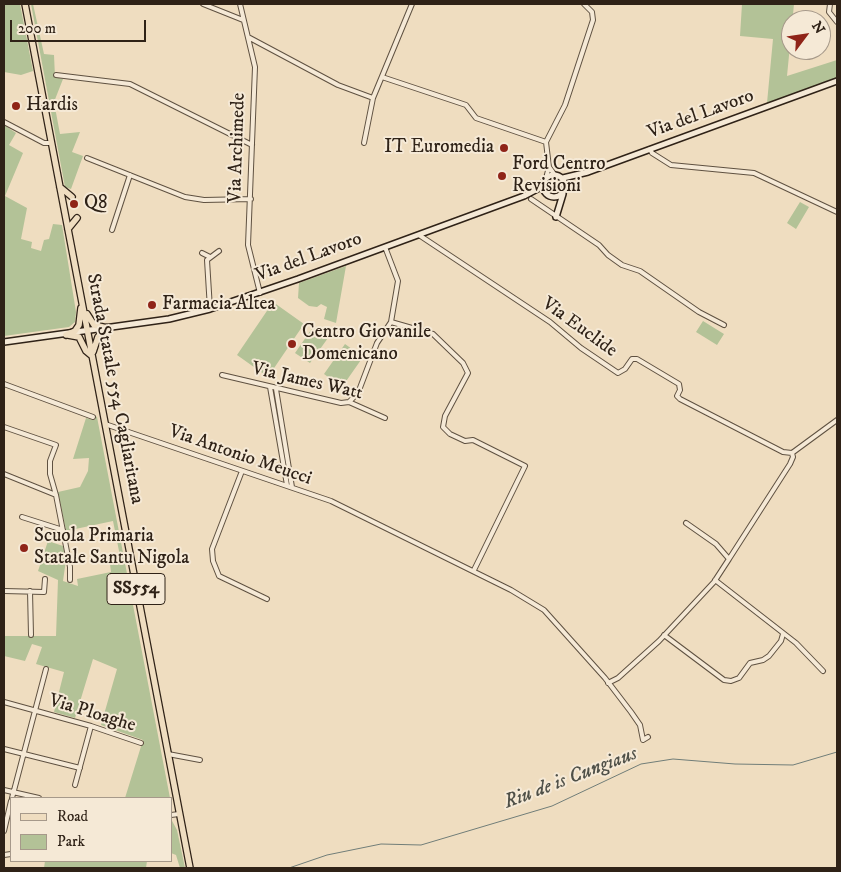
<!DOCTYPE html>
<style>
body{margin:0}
#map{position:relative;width:841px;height:872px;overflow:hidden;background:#efddc0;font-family:"IM FELL DW Pica",serif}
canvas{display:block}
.frame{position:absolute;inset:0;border:5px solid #2f2217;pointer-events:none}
.legend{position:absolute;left:10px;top:797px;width:162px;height:65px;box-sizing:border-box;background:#f5e9d6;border:1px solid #a6998a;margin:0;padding:6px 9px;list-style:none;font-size:15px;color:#2f2217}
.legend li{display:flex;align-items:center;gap:10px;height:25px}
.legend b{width:25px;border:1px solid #a6998a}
.north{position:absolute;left:781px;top:10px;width:50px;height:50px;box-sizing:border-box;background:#f5e9d6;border:1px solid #a6998a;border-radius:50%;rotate:59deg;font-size:14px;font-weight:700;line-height:20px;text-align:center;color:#2f2217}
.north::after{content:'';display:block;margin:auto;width:18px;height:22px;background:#8f2418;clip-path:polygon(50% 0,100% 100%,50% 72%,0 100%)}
.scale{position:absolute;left:10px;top:20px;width:136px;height:22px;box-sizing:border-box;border:2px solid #2f2217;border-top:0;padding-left:6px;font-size:15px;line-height:18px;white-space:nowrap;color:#2f2217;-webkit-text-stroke:4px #f5e9d6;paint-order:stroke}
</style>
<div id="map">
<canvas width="841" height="872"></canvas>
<div class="frame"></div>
<ul class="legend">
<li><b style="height:6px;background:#efddc0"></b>Road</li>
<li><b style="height:14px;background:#b3c297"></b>Park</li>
</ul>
<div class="north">N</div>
<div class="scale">200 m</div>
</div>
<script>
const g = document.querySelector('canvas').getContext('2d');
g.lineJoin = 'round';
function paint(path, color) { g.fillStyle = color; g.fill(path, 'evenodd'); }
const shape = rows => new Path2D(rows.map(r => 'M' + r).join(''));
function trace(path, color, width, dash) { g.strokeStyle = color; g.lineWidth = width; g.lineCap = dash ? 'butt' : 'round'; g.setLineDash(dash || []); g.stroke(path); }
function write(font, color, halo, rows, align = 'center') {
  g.font = font + ' "IM FELL DW Pica",serif'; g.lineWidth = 4; g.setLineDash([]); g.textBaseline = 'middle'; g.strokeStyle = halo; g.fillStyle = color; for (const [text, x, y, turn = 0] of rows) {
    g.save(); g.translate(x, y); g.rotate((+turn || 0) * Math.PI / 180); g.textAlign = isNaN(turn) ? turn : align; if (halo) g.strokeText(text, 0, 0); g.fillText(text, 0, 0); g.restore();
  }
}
paint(shape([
 [4,4,20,4,33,71,21,75,4,72],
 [31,4,33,4,44,54,54,55,55,77,63,79,54,102,60,134,80,132,72,152,83,156,71,189,65,187],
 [742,4,794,4,787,76,837,60,837,78,767,103,773,39,740,36],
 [4,125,16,133,9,145,23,153,5,196,27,208,21,239,32,242,31,248,41,251,44,240,49,239,53,224,62,225,76,312,75,322,69,327,4,336],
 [800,202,809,207,796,229,787,223],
 [346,266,336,323,324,319,327,307,321,304,317,307,309,306,298,298,299,283],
 [273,302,304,324,268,377,237,355],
 [703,321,724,334,717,345,696,332],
 [313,327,328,338,310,363,295,353],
 [345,344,363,357,342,387,324,374],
 [95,416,97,417,170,798,125,798,143,740,101,725,117,669,93,659,75,718,54,712,64,672,36,664,42,647,32,644,25,661,4,656,4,636,56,636,58,580,38,571,48,541,63,546,66,560,63,581,78,586,77,579,111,572,110,564,121,561,113,521,66,531,58,492,80,487,88,471,89,458,73,459,86,418,95,420],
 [171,819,177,830,185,868,180,868,176,855,171,853],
 [45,861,147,861,146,868,44,868]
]), '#b3c297');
trace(shape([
 [289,868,327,855,381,844,421,845,552,806,641,764,673,759,735,764,793,765,837,752]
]), '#707d78', 1);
const minor = shape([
 [203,4,243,20],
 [240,4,255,67,248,245,260,293],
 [830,4,829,12,837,22],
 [248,37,338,85,373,98],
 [56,75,130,84,252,145],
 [382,77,466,105,476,118,546,142],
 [4,122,44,143,51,143],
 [364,143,373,98,412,4],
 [650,149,652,153,671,165,754,173,837,212],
 [87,158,185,197,204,200,251,199],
 [549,167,554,174],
 [546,178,549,167,546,142,565,105,593,20,592,12,584,4],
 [531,199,599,245,608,255,622,265,640,271,699,312,724,325],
 [112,230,130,175],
 [419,235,550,322,581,348,618,373,625,369,632,359,637,359,679,384,680,390,677,396,680,399,783,452,792,453],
 [202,253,210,257],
 [210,309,207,260,219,251],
 [391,322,433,334,463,363,468,373,445,416,443,427,450,434,465,441,473,440,525,466,474,570],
 [222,375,341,403,349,402,385,418],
 [4,384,93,417],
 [270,387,287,485],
 [276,389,292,487],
 [349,402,358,393,377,343,391,322,398,281,385,247],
 [105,424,331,501,511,590,544,610,605,678,631,712,640,725,643,740,648,737],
 [4,427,56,445,50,461,50,474,56,495,70,567,70,580],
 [792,453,837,420],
 [242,471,212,549,213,561,219,576,267,599],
 [4,474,56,495],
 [22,517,63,530],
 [729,559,790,464,793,457,792,453],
 [715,580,796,643,823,671],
 [4,591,44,592,45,579],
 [30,591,31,635],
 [664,635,724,680,731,681,739,678,750,663,763,660,769,656,781,641,783,634],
 [608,683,618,678,659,641,714,582,729,559,716,544,686,523],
 [4,702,91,726,141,743],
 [4,749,80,768],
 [168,754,200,760],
 [75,785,91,726],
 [4,790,39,798],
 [12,798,46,669],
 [171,815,179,814],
 [4,831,11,801],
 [4,855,11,854]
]);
const secondary = shape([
 '543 186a11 11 0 1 1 22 0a11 11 0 1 1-22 0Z',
 [563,178,588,172,837,81],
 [556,217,563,194],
 [4,342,169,319,210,309,298,279,524,196,543,186]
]);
const primary = shape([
 [25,4,190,868],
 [60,187,72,197],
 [68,229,77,218],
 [87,314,94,325,107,328],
 [66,335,75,331,79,325,81,308],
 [68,335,79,337,86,351,92,356],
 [93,352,98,337,107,328]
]);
trace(minor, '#5f5141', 6);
trace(secondary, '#2f2217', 8);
trace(primary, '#2f2217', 8);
trace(minor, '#f5e9d6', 4);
trace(secondary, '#f5e9d6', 5);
trace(primary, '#efddc0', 5.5);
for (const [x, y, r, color] of [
 [16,106,5,"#8f2418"],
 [504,148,5,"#8f2418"],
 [502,176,5,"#8f2418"],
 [74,204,5,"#8f2418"],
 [152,305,5,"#8f2418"],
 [292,344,5,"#8f2418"],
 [24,548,5,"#8f2418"]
]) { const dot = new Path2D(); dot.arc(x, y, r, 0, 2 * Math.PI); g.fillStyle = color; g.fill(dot); trace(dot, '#f5e9d6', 2); }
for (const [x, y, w] of [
 [136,589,58]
]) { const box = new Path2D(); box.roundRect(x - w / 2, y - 15.5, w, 31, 4); g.fillStyle = '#f5e9d6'; g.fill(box); trace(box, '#2f2217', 1); }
write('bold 18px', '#2f2217', null, [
 ["SS554",136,589]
]);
write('19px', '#2f2217', '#f5e9d6', [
 ["Hardis",26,106],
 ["IT Euromedia",494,148,"right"],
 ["Ford Centro",512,165],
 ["Revisioni",512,187],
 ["Q8",84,204],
 ["Farmacia Altea",162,305],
 ["Centro Giovanile",302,333],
 ["Domenicano",302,355],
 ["Scuola Primaria",34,537],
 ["Statale Santu Nigola",34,559]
], 'left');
write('19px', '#2f2217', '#f5e9d6', [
 ["Via del Lavoro",701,115,-20],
 ["Via Archimede",238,148,-88],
 ["Via del Lavoro",309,258,-20],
 ["Via Euclide",579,328,36],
 ["Via James Watt",307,382,13],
 ["Strada Statale 554 Cagliaritana",114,389,79],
 ["Via Antonio Meucci",240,456,19],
 ["Via Ploaghe",92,714,17]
]);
write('italic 20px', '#4f5048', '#f5e9d6', [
 ["Riu de is Cungiaus",571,779,-21]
]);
</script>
